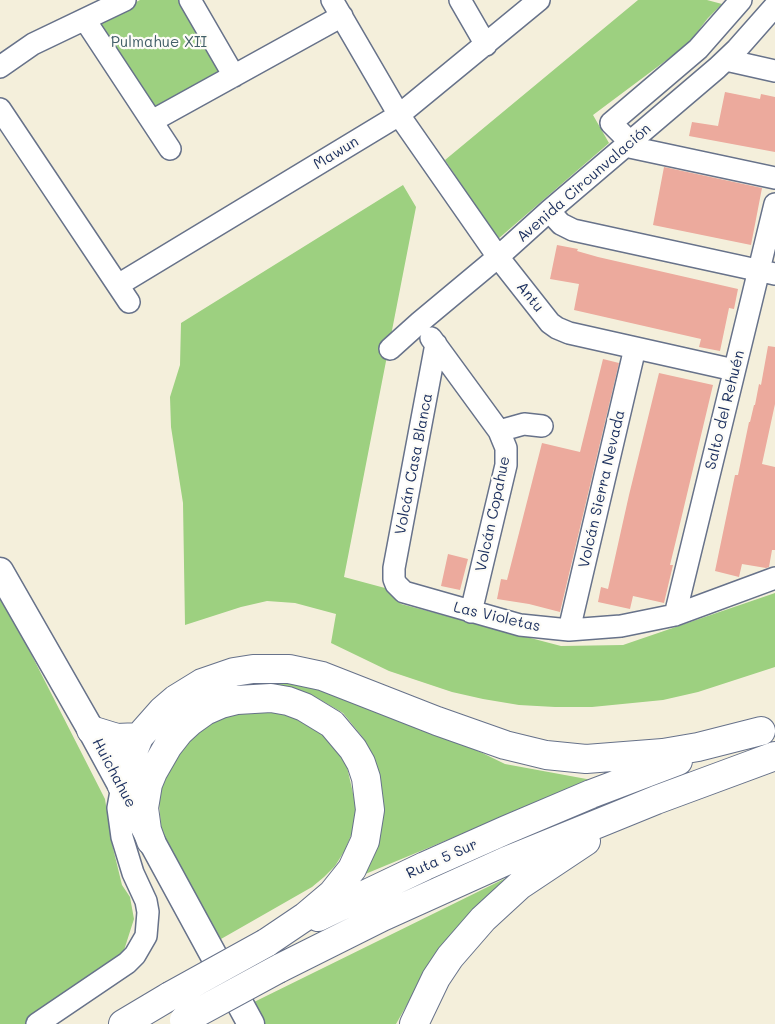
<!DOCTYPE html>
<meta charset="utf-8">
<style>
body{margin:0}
canvas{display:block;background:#f4efdb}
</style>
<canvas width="775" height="1024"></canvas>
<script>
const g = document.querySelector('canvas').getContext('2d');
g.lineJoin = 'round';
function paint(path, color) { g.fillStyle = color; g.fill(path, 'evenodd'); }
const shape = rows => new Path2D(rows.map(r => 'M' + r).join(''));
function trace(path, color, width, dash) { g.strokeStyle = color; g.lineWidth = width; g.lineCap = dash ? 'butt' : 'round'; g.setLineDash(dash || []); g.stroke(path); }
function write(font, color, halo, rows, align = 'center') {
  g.font = font + ' Mali,sans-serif'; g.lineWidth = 4.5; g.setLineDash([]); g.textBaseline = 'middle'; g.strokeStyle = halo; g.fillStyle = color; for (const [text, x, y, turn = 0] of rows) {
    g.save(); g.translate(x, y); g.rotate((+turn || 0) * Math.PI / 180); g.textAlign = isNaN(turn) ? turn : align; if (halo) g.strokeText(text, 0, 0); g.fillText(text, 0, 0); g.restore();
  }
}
paint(shape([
 [140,0,183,0,226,74,155,112,95,23],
 [638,0,707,0,722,4,708,18,688,44,593,115,609,143,498,239,445,160],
 [403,185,416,207,344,577,385,588,401,604,561,646,623,645,775,593,775,667,698,692,663,700,592,707,555,707,519,705,483,699,452,692,389,671,331,643,336,614,295,603,267,601,241,607,185,625,183,503,171,427,170,397,180,365,181,323],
 [0,593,105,799,112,844,122,885,130,897,134,919,118,969,37,1024,0,1024],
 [230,678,322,684,435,730,505,764,592,780,358,877,378,773,364,739,343,713,319,699,287,691,246,689,146,769,142,744],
 [258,708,285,712,323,733,336,748,347,767,355,802,355,816,352,833,345,850,335,866,324,877,312,887,221,939,172,856,161,827,159,802,162,781,176,751,204,724,229,712],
 [510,876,421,980,396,1024,262,1024,252,1003]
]), '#9dd080');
paint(shape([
 [725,92,760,99,761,94,775,97,775,152,689,136,692,122,718,126],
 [664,167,762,188,751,245,653,225],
 [557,245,578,249,577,251,598,257,738,289,734,309,729,308,720,351,699,347,701,339,574,310,579,284,550,279],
 [768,346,775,347,775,404,762,464,775,467,775,550,772,550,769,567,766,568,742,564,739,577,715,571,735,475,738,475,749,422,750,422,754,405,755,405,759,384,761,385],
 [603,359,619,363,560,612,529,604,497,599,501,579,507,580,542,443,580,452],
 [659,373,713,385,678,532,670,565,673,565,664,603,633,596,630,609,598,602,601,587,608,589,629,495],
 [448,554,468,559,460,590,441,586]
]), '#ecaa9d');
const minor = shape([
 [190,0,234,76],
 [332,0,399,115,498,257,550,323,557,328,569,333,734,370],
 [460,0,486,45],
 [85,20,170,149],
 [726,60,775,71],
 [0,67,33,44,125,0],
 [0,109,129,302],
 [152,121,342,16],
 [630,142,611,123,698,49,741,0],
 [625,146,775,178],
 [549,211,561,224,573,230,775,274],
 [118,285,399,115,539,0],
 [431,338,499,431,506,448,506,465,471,612],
 [436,344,394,568,394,579,396,584,404,592,520,625,569,630,621,626,675,615,775,578],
 [390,349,420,322,498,257,549,211,717,68,737,49,775,6],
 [499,431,524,424,542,426],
 [675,615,775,204],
 [569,630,635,348],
 [37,1024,127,963,135,955,146,936,148,912,146,901,133,873,122,837,118,808,122,786]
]);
const major = shape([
 [0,571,91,730,251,1024]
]);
const highway = shape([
 [91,730,117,738,139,737],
 [122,786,127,767,139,737,162,711,176,699,202,683,234,672,253,669,289,669,322,676,437,721,505,745,546,755,586,759,663,753,698,747,761,731],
 [151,841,147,830,144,808,148,784,153,772,168,746,179,732,191,721,205,711,221,704,237,700,271,698,288,701,304,707,332,724,353,749,361,763,366,778,370,810,365,841,352,869,332,894,306,916,266,943],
 [318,917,425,866,506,830,591,794,678,761],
 [278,969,382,917,506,861,656,800,775,756],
 [123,1024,170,996],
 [414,1024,436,978,450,957,483,919,520,885,586,841]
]);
trace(minor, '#67728a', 24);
trace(major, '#67728a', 29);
trace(highway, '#67728a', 30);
trace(minor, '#fff', 21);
trace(major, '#fff', 26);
trace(highway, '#fff', 28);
const highwayBridge = shape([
 [170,996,266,943],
 [184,1020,278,969]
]);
trace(highwayBridge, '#67728a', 30, []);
trace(highwayBridge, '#fff', 28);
write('15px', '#425f68', '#fdfcf7', [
 ["Pulmahue XII",159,42]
]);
write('15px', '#1b2f5e', '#fdfcf7', [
 ["Mawun",336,153,-31],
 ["Avenida Circunvalación",584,183,-41],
 ["Antu",530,297,52],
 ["Salto del Rehuén",725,410,-76],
 ["Volcán Casa Blanca",414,464,-79],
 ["Volcán Sierra Nevada",602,489,-77],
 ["Volcán Copahue",493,514,-78],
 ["Las Violetas",497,617,13],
 ["Huichahue",114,773,62],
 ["Ruta 5 Sur",442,859,-24]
]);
</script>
